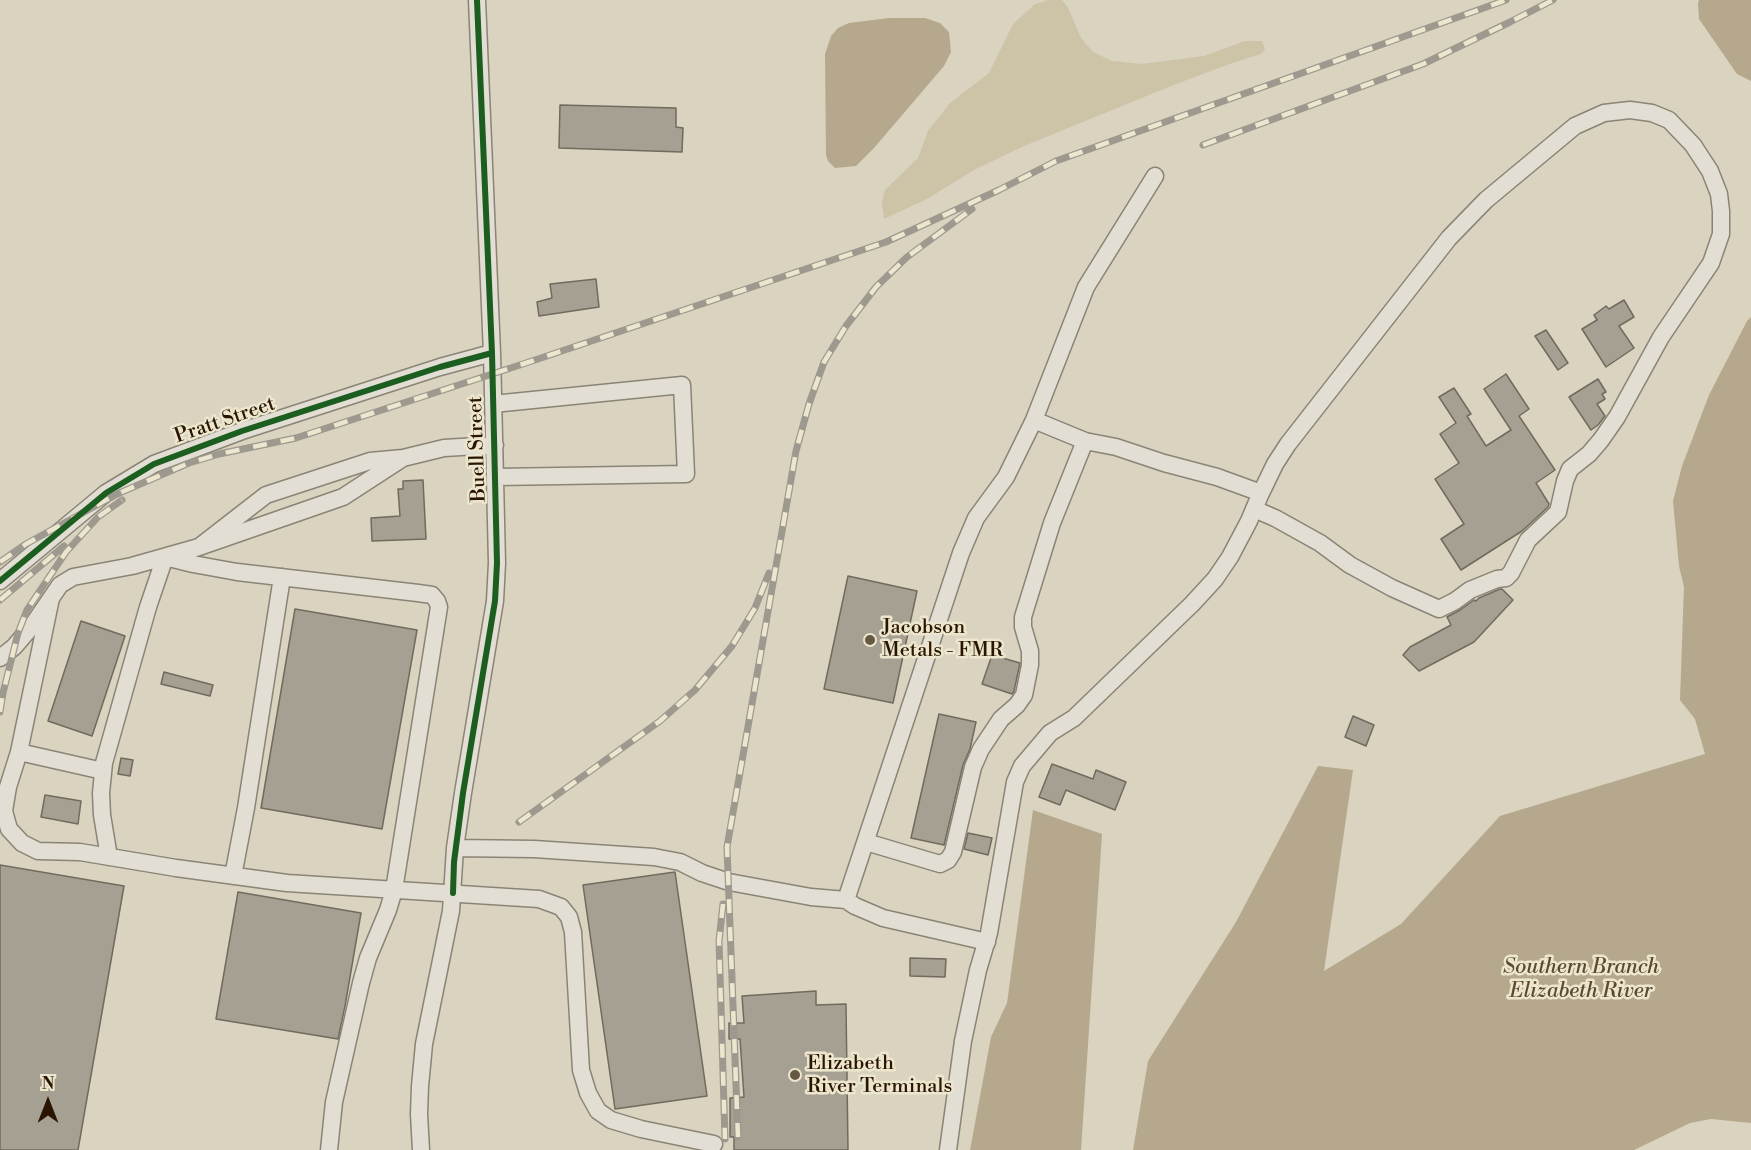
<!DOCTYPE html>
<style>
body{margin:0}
#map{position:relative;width:1751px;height:1150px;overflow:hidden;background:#d9d3bf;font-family:"Libre Bodoni",serif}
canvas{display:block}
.north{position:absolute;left:18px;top:1072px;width:60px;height:60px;-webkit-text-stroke:4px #ede6ce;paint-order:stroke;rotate:0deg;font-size:16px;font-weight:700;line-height:24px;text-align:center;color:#2a1500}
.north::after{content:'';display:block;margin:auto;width:21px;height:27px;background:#2a1500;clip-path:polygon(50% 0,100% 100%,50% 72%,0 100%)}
</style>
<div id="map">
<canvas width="1751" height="1150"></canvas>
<div class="north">N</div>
</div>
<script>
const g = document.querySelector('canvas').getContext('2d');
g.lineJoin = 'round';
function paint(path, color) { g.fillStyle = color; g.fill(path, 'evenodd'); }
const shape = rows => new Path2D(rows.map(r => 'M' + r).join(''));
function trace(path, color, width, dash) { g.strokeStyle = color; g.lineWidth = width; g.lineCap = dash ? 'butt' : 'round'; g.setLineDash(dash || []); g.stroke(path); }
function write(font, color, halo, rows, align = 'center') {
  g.font = font + ' "Libre Bodoni",serif'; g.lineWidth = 5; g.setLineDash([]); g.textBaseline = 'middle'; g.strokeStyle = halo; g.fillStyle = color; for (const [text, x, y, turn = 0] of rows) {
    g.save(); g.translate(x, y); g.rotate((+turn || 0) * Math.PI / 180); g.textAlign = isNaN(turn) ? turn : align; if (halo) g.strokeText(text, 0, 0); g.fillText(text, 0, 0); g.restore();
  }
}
paint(shape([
 [1049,0,1062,0,1068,8,1081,38,1093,52,1112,61,1142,64,1204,56,1245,41,1262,41,1265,49,1261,54,1235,62,1176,84,1024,146,974,170,927,199,884,219,882,202,885,190,918,158,928,131,950,103,989,73,1013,24,1035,4]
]), '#cdc4a8');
paint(shape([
 [1699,0,1751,0,1751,81,1737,74,1699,19,1698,3],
 [889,18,925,18,940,23,949,32,951,52,944,66,874,148,856,166,835,168,828,161,826,155,825,54,831,36,838,28,849,23],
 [1751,317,1751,1123,1711,1119,1690,1123,1634,1150,1133,1150,1148,1061,1236,922,1318,766,1353,770,1324,971,1401,924,1500,816,1705,754,1695,719,1680,700,1684,587,1679,566,1673,501,1682,466,1709,395,1747,321],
 [1033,810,1102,834,1081,1150,970,1150,991,1037,1007,1003]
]), '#b5a88d');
const building = shape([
 [560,105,676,108,676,127,683,128,682,152,559,148,560,105],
 [596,279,599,307,539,316,537,302,552,298,550,284,596,279],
 [1624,300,1634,317,1619,326,1634,348,1606,367,1582,329,1597,320,1594,315,1606,306,1609,309,1624,300],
 [1546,330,1568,363,1558,370,1535,336,1546,330],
 [1506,374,1529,409,1519,416,1555,470,1536,483,1549,504,1548,507,1522,531,1461,570,1441,539,1464,524,1435,479,1459,463,1440,434,1456,423,1439,397,1454,388,1471,414,1467,416,1486,446,1511,430,1484,389,1506,374],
 [1598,379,1606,392,1602,394,1605,399,1597,404,1605,416,1598,425,1591,430,1569,397,1598,379],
 [423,480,426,539,372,541,371,518,400,516,398,489,403,489,403,481,423,480],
 [848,576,917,591,893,703,824,689,848,576],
 [1500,589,1502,589,1513,600,1474,642,1419,671,1403,655,1410,647,1451,625,1447,617,1460,610,1474,600,1476,601,1479,598,1500,589],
 [295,609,417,630,382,829,261,808,295,609],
 [81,621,125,636,92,736,48,721,81,621],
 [992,655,1020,663,1014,691,1012,694,982,684,992,655],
 [164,672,213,685,210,696,161,684,164,672],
 [939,714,976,722,970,749,963,765,944,845,911,838,939,714],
 [1353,716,1374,725,1366,746,1345,737,1353,716],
 [121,758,133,760,130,776,118,774,121,758],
 [1052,764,1093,779,1096,770,1126,782,1115,810,1066,790,1060,805,1039,797,1052,764],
 [45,795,81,801,78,824,41,817,45,795],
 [968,833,992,838,988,855,964,849,968,833],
 [0,865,124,886,78,1150,0,1150,0,865],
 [675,872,707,1096,615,1109,583,885,675,872],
 [238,892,361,913,345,1006,338,1039,216,1019,238,892],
 [910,958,946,959,945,977,910,976,910,958],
 [816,991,816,1005,846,1004,848,1150,734,1150,734,1137,730,1137,730,1098,744,1097,740,1039,729,1039,729,1023,744,1023,742,996,816,991]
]);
paint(building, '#a6a092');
trace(building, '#716a5e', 1.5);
const minor = shape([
 [1155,176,1086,287,1034,420,1085,441,1116,447,1164,463,1217,477,1261,493],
 [493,404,682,385,686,474,496,477],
 [403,458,343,497,199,547,266,495,370,461,403,458,444,448,495,445],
 [0,581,106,493,154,464,242,431,440,367,492,353],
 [51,598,19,752,103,771],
 [0,658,14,647,32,626,60,585,73,577,132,566,199,547],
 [19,752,8,787,4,811,9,829,22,843,38,851,80,852,176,868,287,883,539,899,561,907,569,917,573,932,581,1070,588,1093,598,1111,611,1120,641,1129,714,1144],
 [866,842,940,864,948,860,953,852,973,767,981,749,1001,719,1017,705,1024,695,1030,665,1030,651,1023,627,1023,617,1052,523,1085,441],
 [455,848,534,849,654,857,680,862,702,873,729,882,811,897,846,900],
 [109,857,102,815,101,793,104,763,148,607,165,557,193,564,237,572,418,593,432,595,437,601,439,607,394,890,388,910,368,958,361,983,334,1102,329,1150],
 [233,876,246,808,282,577],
 [987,942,883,918,855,906,846,900,961,553,976,518,1006,477,1034,420],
 [421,1150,419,1114,420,1086,424,1044,451,911,455,848,463,793,495,601,497,563,492,353,477,0],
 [948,1150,963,1041,978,970,989,933,1015,782,1022,766,1050,733,1074,718,1192,604,1215,579,1230,557,1249,521,1254,509,1261,493,1275,464,1288,444,1449,238,1486,200,1575,126,1604,113,1630,110,1652,113,1669,120,1693,145,1710,171,1719,194,1721,211,1721,234,1711,263,1661,337,1617,417,1601,440,1589,454,1570,469,1565,481,1558,512,1528,540,1511,573,1506,578,1497,579,1470,590,1455,601,1439,609,1392,588,1350,565,1320,543,1275,518,1254,509]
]);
trace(minor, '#8a8476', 19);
trace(minor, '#e2ded4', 16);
const rail = shape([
 [1203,145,1423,64,1510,22,1553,0],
 [0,562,26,544,117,494,189,463,219,454,296,438,529,362,886,242,999,190,1056,161,1506,0],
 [0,600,64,546],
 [0,712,3,693,18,633,27,610,66,552,98,517,122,500],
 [519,822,660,721,695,690,732,646,755,608,769,573],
 [723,904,719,941,725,1139],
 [738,1137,727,847,796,451,809,404,824,362,846,326,876,287,907,257,972,209]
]);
trace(rail, '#9e998f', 7);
trace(rail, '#ede6ce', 4.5, [14]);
trace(shape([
 [0,581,106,493,154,464,242,431,440,367,492,353],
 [453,893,454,862,463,793,495,601,497,563,492,353,477,0]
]), '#1b5e20', 6);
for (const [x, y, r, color] of [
 [870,640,6,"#675843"],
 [795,1075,6,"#675843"]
]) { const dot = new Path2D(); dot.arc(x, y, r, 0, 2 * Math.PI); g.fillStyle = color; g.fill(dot); trace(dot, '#ede6ce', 2); }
write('20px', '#2a1500', '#ede6ce', [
 ["Pratt Street",225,421,-19],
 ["Buell Street",478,449,-92]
]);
write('20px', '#2a1500', '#ede6ce', [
 ["Jacobson",882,628],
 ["Metals - FMR",882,651],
 ["Elizabeth",807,1064],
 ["River Terminals",807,1087]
], 'left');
write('italic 21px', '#5b4930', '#ede6ce', [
 ["Southern Branch",1581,968],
 ["Elizabeth River",1581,992]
]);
</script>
